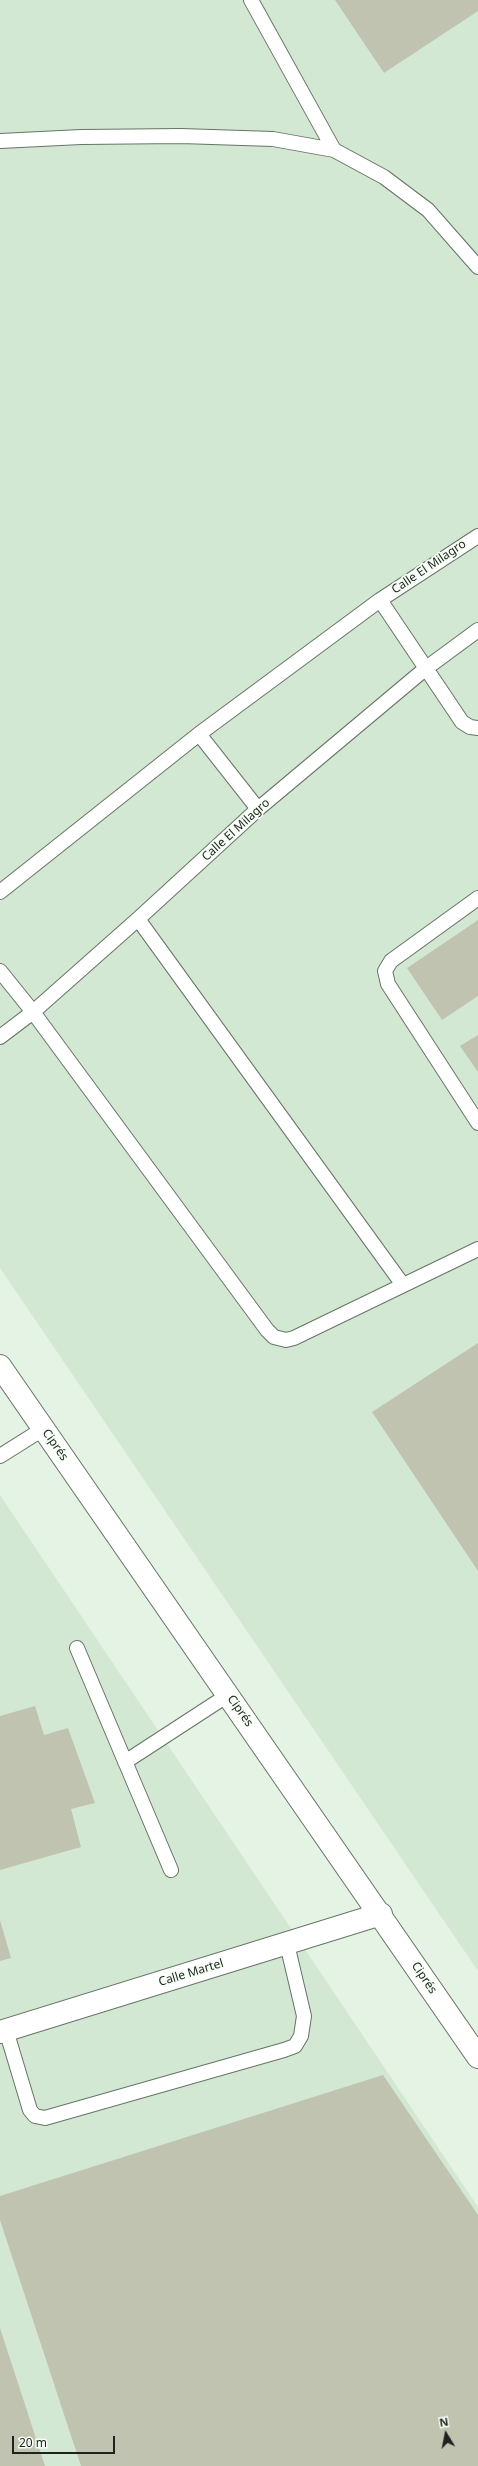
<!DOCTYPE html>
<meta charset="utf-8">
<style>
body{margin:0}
#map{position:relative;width:478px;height:2466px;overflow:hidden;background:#e4f3e4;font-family:"Noto Sans",sans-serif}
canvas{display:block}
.north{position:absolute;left:426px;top:2414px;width:40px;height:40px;-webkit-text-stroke:3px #f5fff5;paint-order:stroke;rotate:350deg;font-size:11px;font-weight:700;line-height:16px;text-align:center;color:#1e231e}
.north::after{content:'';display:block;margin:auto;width:14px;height:18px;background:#1e231e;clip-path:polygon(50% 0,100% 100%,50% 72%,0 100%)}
.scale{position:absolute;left:12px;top:2436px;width:103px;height:18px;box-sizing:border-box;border:2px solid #1e231e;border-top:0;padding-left:5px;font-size:12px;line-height:14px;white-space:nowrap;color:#1e231e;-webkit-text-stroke:3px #f5fff5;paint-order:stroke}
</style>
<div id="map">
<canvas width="478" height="2466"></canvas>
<div class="north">N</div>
<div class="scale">20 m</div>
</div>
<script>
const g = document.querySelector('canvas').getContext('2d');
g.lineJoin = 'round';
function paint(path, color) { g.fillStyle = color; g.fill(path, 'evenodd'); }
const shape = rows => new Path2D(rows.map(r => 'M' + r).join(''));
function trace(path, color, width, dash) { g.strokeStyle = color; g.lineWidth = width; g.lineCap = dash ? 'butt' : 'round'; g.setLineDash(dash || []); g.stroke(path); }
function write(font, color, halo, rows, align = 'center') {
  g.font = font + ' "Noto Sans",sans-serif'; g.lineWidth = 3.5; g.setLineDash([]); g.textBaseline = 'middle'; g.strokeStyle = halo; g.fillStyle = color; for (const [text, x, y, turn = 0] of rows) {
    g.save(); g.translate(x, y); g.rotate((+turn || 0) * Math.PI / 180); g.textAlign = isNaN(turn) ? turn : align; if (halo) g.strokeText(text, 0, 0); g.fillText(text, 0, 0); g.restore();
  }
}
paint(shape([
 [0,0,478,0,478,1971,0,1268],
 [0,1495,478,2207,478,2466,0,2466]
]), '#d3e8d3');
paint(shape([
 [335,0,478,0,478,11,384,73],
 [478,920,478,996,442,1020,407,968],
 [478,1035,478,1072,460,1046],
 [478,1343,478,1571,372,1412],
 [35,1706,44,1735,68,1728,95,1803,71,1809,81,1847,0,1870,0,1716],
 [0,1920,11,1958,0,1961],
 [383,2075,478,2215,478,2466,81,2466,0,2220,0,2196],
 [0,2328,45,2466,0,2466]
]), '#c0c3b0');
const service = shape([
 [251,0,334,150],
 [0,141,81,137,181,136,273,139,334,150,384,177,428,210,478,267],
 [380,600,462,722,470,727,478,728],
 [199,734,258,809],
 [0,892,199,734,380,600,478,536],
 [478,898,391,961,385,971,388,984,478,1123],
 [138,919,403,1285],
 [0,971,33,1012,267,1330,274,1337,286,1340,294,1338,478,1249],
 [0,1037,33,1012,138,919,258,809,425,669,478,630],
 [0,1456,43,1429],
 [77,1648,171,1870],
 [125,1762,228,1695],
 [6,2030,30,2110,35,2116,45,2118,284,2050,295,2046,301,2036,304,2016,287,1944]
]);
const minor = shape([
 [0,1366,478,2057],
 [0,2032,381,1914]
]);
trace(service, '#677466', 16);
trace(minor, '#677466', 24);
trace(service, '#fff', 14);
trace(minor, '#fff', 22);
write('12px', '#1e231e', '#f5fff5', [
 ["Calle El Milagro",429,567,-34],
 ["Calle El Milagro",236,830,-42],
 ["Ciprés",55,1445,55],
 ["Ciprés",240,1711,55],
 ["Calle Martel",191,1973,-17],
 ["Ciprés",424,1978,56]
]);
</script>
